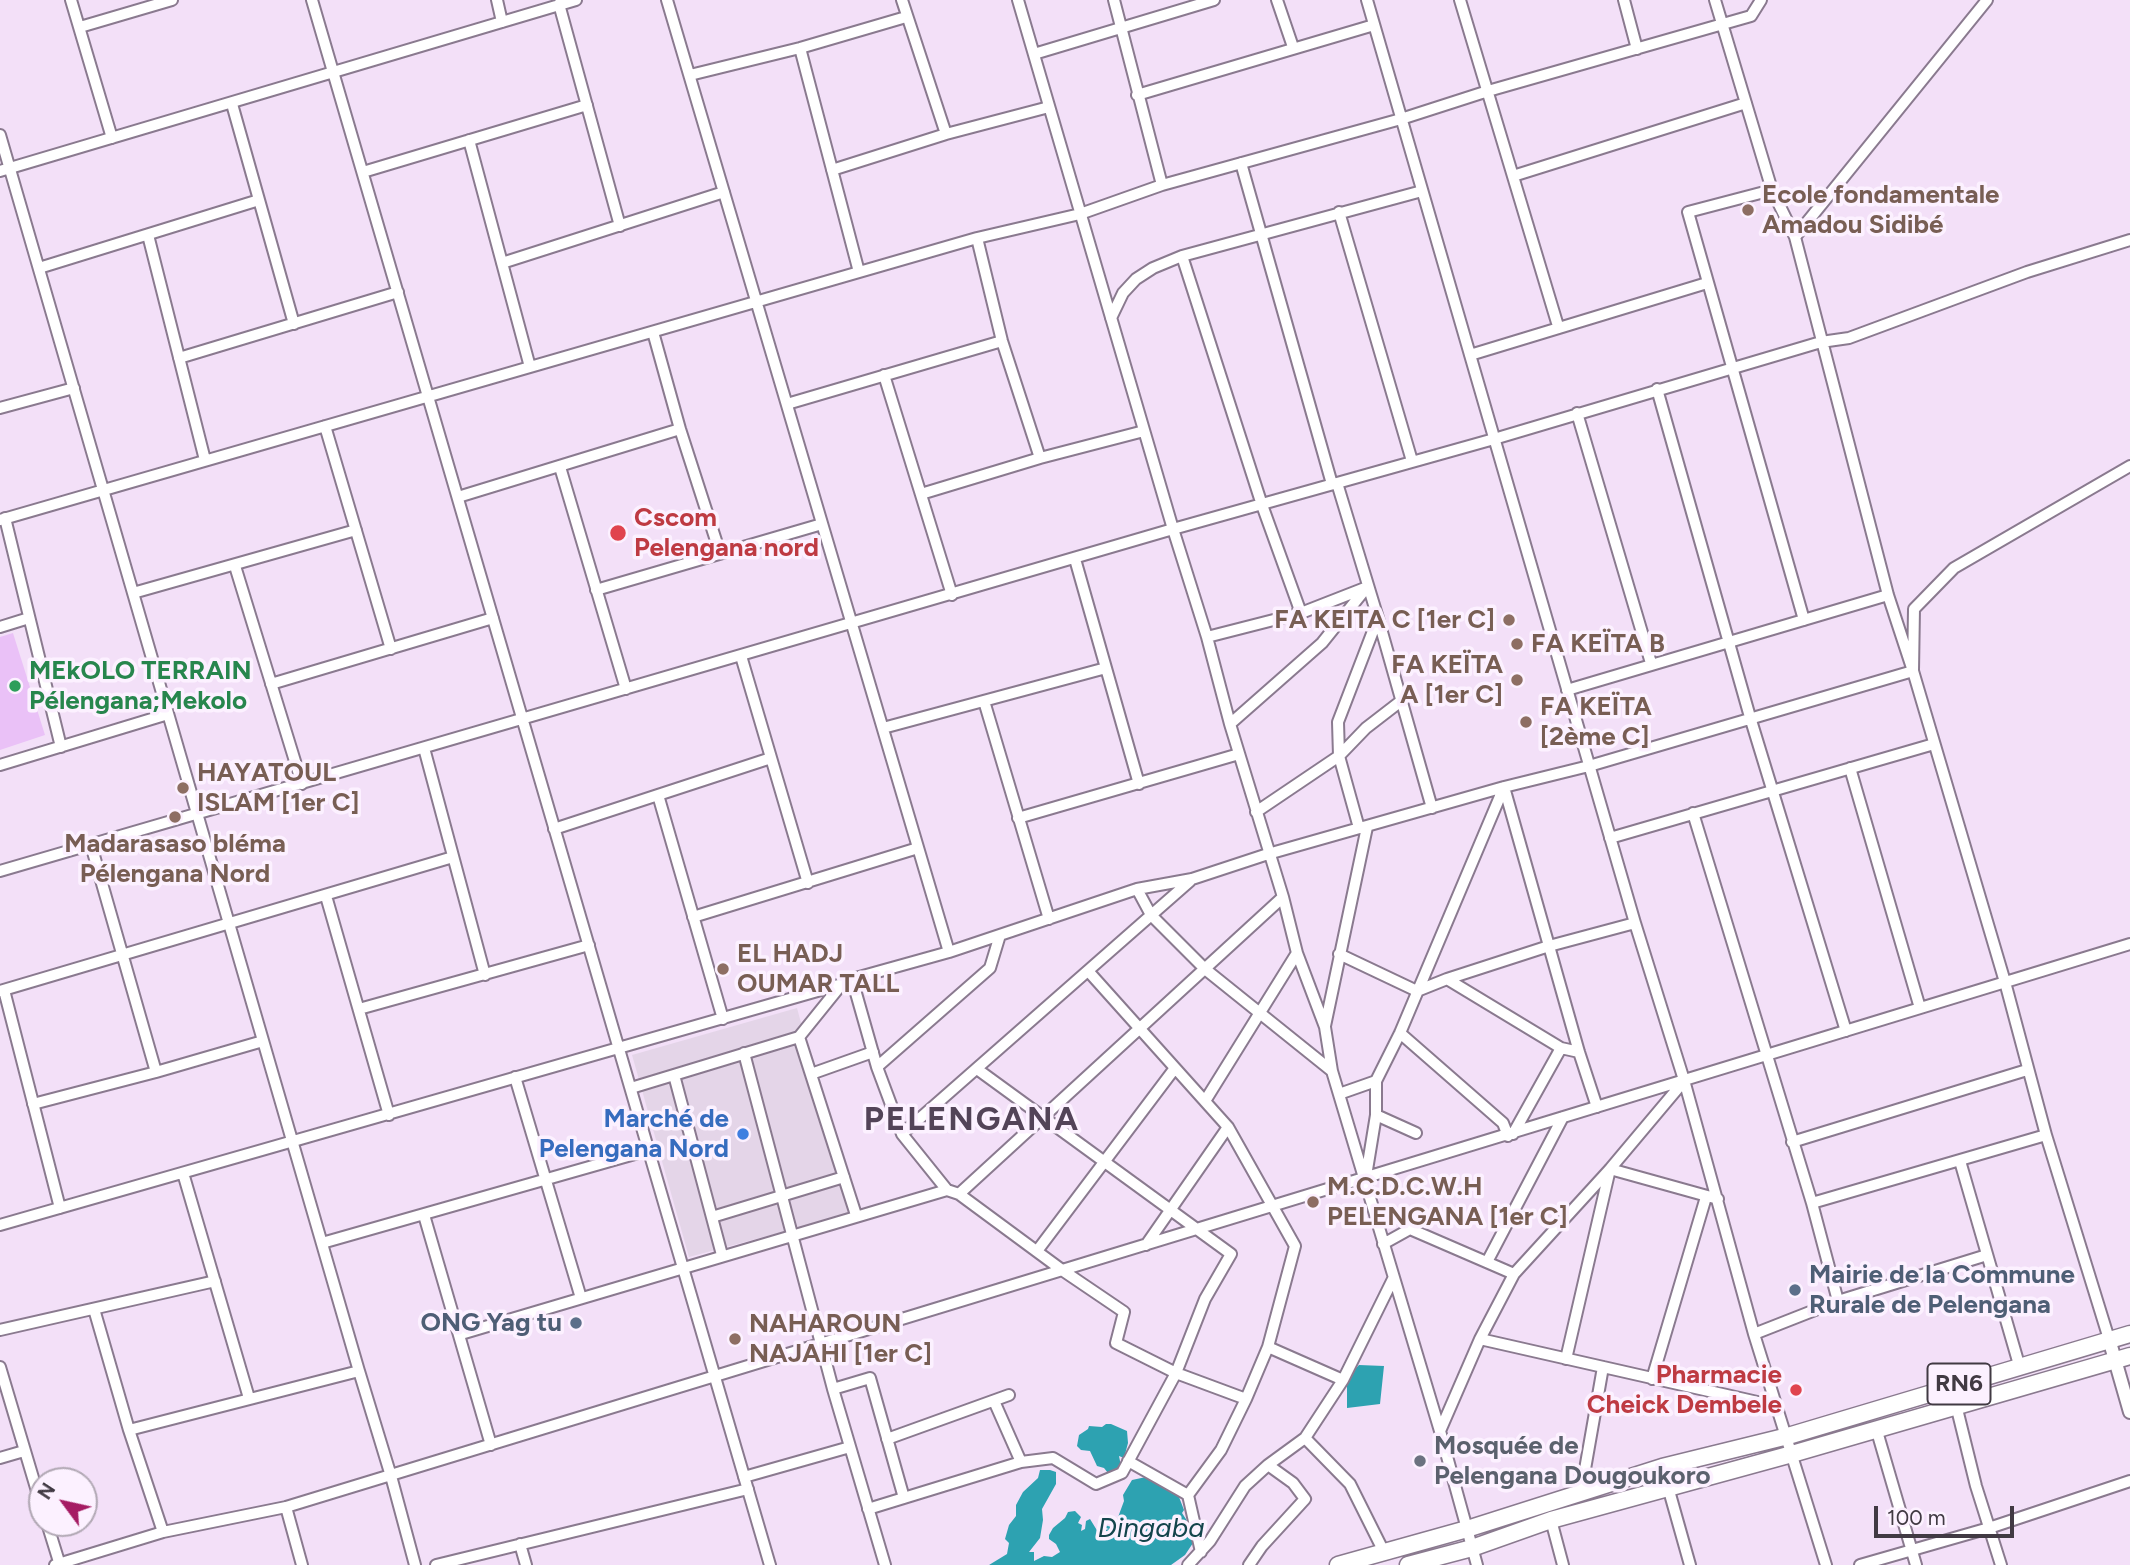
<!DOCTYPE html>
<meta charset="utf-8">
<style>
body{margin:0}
#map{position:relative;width:2130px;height:1565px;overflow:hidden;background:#f3e0f8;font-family:Figtree,sans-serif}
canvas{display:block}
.north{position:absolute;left:28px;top:1467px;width:70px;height:70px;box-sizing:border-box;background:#fcf1ff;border:2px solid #b1a8b4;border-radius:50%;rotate:303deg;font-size:19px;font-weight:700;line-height:28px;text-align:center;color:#413a43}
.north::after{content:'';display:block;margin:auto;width:24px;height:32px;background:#a51b63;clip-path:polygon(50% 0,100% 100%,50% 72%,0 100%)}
.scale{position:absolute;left:1874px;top:1506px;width:140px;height:32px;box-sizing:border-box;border:4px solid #413a43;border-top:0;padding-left:9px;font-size:21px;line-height:24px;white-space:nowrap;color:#413a43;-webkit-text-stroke:5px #fcf1ff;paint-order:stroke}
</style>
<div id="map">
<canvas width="2130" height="1565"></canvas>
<div class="north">N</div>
<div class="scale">100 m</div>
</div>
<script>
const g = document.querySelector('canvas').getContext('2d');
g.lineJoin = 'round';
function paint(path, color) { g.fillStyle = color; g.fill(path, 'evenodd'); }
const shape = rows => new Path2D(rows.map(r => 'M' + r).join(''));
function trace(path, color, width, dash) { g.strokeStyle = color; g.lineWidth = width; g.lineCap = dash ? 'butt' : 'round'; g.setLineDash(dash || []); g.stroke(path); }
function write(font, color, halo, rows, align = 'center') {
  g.font = font + ' Figtree,sans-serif'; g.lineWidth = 7; g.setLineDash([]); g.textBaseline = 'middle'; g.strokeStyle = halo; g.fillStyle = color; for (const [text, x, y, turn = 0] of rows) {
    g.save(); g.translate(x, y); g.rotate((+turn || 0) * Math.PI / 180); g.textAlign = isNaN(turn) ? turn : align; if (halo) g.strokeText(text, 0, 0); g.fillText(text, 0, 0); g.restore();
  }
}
paint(shape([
 [797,1008,853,1213,689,1257,632,1055]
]), '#e4d5e8');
paint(shape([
 [13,633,45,735,0,750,0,637]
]), '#eac1f7');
paint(shape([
 [1359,1365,1384,1366,1380,1404,1347,1408,1347,1377],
 [1106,1424,1111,1424,1127,1431,1128,1443,1124,1458,1119,1456,1121,1466,1113,1472,1108,1473,1104,1468,1097,1466,1090,1451,1081,1450,1077,1446,1079,1435,1088,1429,1089,1426,1102,1427],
 [1040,1470,1050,1470,1056,1472,1056,1484,1042,1509,1043,1520,1040,1538,1029,1552,1034,1552,1034,1561,1044,1556,1052,1557,1060,1552,1056,1544,1049,1539,1049,1535,1053,1528,1065,1518,1068,1512,1075,1511,1081,1517,1078,1523,1082,1525,1081,1531,1085,1529,1086,1521,1090,1519,1098,1532,1109,1529,1103,1527,1105,1525,1114,1528,1124,1501,1123,1495,1132,1480,1146,1477,1179,1497,1184,1510,1182,1513,1193,1530,1195,1540,1185,1555,1171,1565,989,1565,1007,1554,1009,1543,1005,1539,1009,1525,1016,1516,1016,1505,1023,1492,1038,1478]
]), '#2da2b1');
const minor = shape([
 [71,0,112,138],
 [312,0,770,1565],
 [497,0,502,22],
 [667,0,949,952],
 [902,0,946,134],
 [1018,0,1173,529,1207,637,1230,724,1283,897,1297,953,1325,1027,1332,1071,1440,1431,1477,1565],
 [1114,0,1162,185],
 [1277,0,1293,47],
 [1367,0,1635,923,1684,1080,1754,1334,1826,1565],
 [1460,0,1558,326],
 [1624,0,1637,49],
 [1715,0,1772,190,1795,237,1888,595,1913,671,2005,982,2046,1135,2109,1339],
 [559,4,620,226],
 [80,27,172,0],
 [800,48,859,272],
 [1034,54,1214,0],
 [690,75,800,48,906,17],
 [1137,95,1374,25],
 [232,104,294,324],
 [0,135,359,1371,391,1476,415,1565],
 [469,140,530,367],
 [1241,163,1332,484],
 [832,170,946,134,1049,107],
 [0,171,576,0],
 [363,172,587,105],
 [1513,176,1746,103],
 [1772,190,1688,212,1804,620],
 [1339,212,1412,461],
 [148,235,205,460],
 [1795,237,1987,0],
 [977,238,1002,341,1040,458],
 [1182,256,1262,505,1301,613],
 [502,263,724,192],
 [39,268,259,200],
 [1111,318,1123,293,1136,279,1153,268,1182,256,1422,191],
 [653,332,680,429,720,553],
 [1470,355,1707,283],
 [179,358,398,292],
 [884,375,952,595],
 [1657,389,1750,717,1846,1031],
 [787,404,1002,341],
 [0,408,74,388],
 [1577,413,1651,663],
 [325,426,391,649],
 [560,467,626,689],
 [1337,483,1378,618,1432,808],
 [921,494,1040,458,1144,431],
 [458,497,680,429],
 [5,518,61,747],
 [0,520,977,238,1080,214,1162,185,1401,119,1488,91,1751,16,1761,0],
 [1075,559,1139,784],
 [235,566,302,784],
 [596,590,822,524],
 [133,593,356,530],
 [0,627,29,618],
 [1207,637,1301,613,1365,588],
 [741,656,808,883],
 [271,684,493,618],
 [1567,690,1888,595],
 [984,701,1049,919],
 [1230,724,1322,643,1367,587],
 [883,728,1106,668],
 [424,748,485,975],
 [0,765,168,714],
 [1850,768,1920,1008],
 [1504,787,1579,1052,1597,1107],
 [658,795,723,1019],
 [1256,812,1339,756,1366,728,1401,701],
 [1693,813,1812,1203,1838,1301],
 [1018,818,1239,754],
 [1359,828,1339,756,1338,722,1378,618],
 [554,829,771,758],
 [1610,838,1934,744],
 [91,845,156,1072],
 [0,871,1173,529,1494,439,1821,342,1849,338,2027,272,2130,240],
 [1137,889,1151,915,1205,969,1332,1071],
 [326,896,389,1115],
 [693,917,918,848],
 [1339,954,1417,991,1447,979,1549,946,1635,923],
 [1089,972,1228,1127,1295,1246,1268,1347,1246,1399,1221,1450,1188,1495],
 [852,979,877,1067,902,1134,947,1190,959,1194,1062,1270,1124,1312,1116,1343,1176,1373,1246,1399],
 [1447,979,1561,1048,1579,1052],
 [4,990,60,1208],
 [0,991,453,857],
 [359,1009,589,945],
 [1325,1026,1367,827],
 [1400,1033,1503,1123,1508,1136],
 [799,1037,856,1215],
 [744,1053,833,1389,885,1565],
 [877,1067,990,968,1000,935],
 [977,1069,1231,1254,1205,1299,1176,1373,1122,1473,1096,1484,1053,1458,1021,1462,994,1401],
 [811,1074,873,1052],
 [674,1075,722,1255],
 [515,1077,581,1298],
 [631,1088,799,1037,841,985],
 [1339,1094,1376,1081],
 [1205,1101,1297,953],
 [33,1104,156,1072,263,1041],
 [1376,1115,1416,1133],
 [902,1134,1190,881],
 [1513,1134,1561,1048],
 [1792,1142,2027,1070],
 [1960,1161,2020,1368],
 [183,1173,249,1398],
 [1366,1176,1376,1115,1376,1081,1400,1033,1504,787],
 [959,1194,1283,897],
 [1812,1203,2046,1135],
 [424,1215,491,1445],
 [712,1217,844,1177],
 [0,1225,842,984,852,979,949,952,1137,889,1192,879,1268,854,1504,787,1589,766,1913,671,1914,609,1954,568,2130,466],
 [322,1243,649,1150],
 [1383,1244,1410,1229,1514,1274],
 [1146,1245,1228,1127],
 [1037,1251,1175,1068],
 [1487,1262,1563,1117],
 [94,1309,129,1430,163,1532],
 [0,1330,215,1281],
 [461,1334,947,1190],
 [1754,1334,1838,1301,1987,1255],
 [1480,1339,1775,1406],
 [1268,1347,1343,1380],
 [1566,1359,1610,1169,1718,1199],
 [0,1367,42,1508],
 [1652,1379,1706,1197],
 [833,1389,870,1378,904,1498],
 [1956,1405,1976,1486,2001,1565],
 [1876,1428,1916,1565],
 [129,1430,359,1371],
 [1440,1431,1480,1339,1514,1274,1610,1169,1684,1081],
 [1305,1438,1350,1484,1384,1552],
 [887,1439,1009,1395],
 [0,1458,24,1451],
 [1128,1461,1188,1495,1201,1552],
 [744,1477,850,1447],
 [1668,1487,1690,1565],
 [1581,1492,1603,1367],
 [286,1507,302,1565],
 [868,1509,1021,1462],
 [1551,1520,1563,1565],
 [47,1523,60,1565],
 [520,1544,526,1565],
 [55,1565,163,1532,286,1507,2130,944],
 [436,1565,748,1489],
 [1188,1565,1210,1541,1245,1486,1268,1465,1305,1438,1343,1380,1393,1279],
 [1249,1565,1262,1546,1305,1499,1293,1483,1268,1465],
 [1860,1565,1989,1528,2130,1481]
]);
const major = shape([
 [2109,1339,2130,1412]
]);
const highway = shape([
 [1338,1565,1467,1529,1662,1467,1788,1436,2130,1334],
 [1408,1565,1472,1548,1551,1520,1792,1454,2130,1356]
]);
trace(minor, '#8a7a8f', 14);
trace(major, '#8a7a8f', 16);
trace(highway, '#8a7a8f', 19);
trace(minor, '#fff', 10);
trace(major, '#fff', 12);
trace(highway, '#fff', 16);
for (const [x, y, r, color] of [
 [1748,210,7,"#8d6e63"],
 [618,533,9,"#e0444e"],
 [1509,620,7,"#8d6e63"],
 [1517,644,7,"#8d6e63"],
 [1517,680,7,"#8d6e63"],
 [15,686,7,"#2e9e5b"],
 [1526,722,7,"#8d6e63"],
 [183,788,7,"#8d6e63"],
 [175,817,7,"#8d6e63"],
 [723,969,7,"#8d6e63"],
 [743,1134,7,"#3f7fe0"],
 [1313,1202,7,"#8d6e63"],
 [1795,1290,7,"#5c6f8a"],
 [576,1323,7,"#5c6f8a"],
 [735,1339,7,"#8d6e63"],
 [1796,1390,7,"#e0444e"],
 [1420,1461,7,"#6b7280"]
]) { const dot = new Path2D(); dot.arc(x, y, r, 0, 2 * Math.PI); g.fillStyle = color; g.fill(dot); trace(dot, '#fcf1ff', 2.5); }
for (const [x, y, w] of [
 [1959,1384,63]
]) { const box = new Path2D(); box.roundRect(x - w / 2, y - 20.5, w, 41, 5); g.fillStyle = '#fcf1ff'; g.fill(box); trace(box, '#413a43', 2); }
write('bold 24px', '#413a43', null, [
 ["RN6",1959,1384]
]);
write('bold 26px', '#785e54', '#fcf1ff', [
 ["Ecole fondamentale",1762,195],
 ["Amadou Sidibé",1762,225],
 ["FA KEITA C [1er C]",1495,620,"right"],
 ["FA KEÏTA B",1531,644],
 ["FA KEÏTA",1503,665,"right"],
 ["A [1er C]",1503,695,"right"],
 ["FA KEÏTA",1540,707],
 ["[2ème C]",1540,737],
 ["HAYATOUL",197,773],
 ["ISLAM [1er C]",197,803],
 ["Madarasaso bléma",175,844,"center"],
 ["Pélengana Nord",175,874,"center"],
 ["EL HADJ",737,954],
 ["OUMAR TALL",737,984],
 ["M.C.D.C.W.H",1327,1187],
 ["PELENGANA [1er C]",1327,1217],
 ["NAHAROUN",749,1324],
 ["NAJAHI [1er C]",749,1354]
], 'left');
write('bold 26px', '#be3a42', '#fcf1ff', [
 ["Cscom",634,518],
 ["Pelengana nord",634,548],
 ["Pharmacie",1782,1375,"right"],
 ["Cheick Dembele",1782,1405,"right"]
], 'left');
write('bold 26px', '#27864d', '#fcf1ff', [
 ["MEkOLO TERRAIN",29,671],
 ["Pélengana;Mekolo",29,701]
], 'left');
write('bold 26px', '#366cbe', '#fcf1ff', [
 ["Marché de",729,1119],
 ["Pelengana Nord",729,1149]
], 'right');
write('bold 26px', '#4e5e75', '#fcf1ff', [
 ["Mairie de la Commune",1809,1275],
 ["Rurale de Pelengana",1809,1305],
 ["ONG Yag tu",562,1323,"right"]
], 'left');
write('bold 26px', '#5b616d', '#fcf1ff', [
 ["Mosquée de",1434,1446],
 ["Pelengana Dougoukoro",1434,1476]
], 'left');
write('italic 28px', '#14454c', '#fcf1ff', [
 ["Dingaba",1151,1529]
]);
g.letterSpacing = '2px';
write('bold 33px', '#534458', '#fcf1ff', [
 ["PELENGANA",972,1120]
]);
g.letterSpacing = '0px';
</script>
